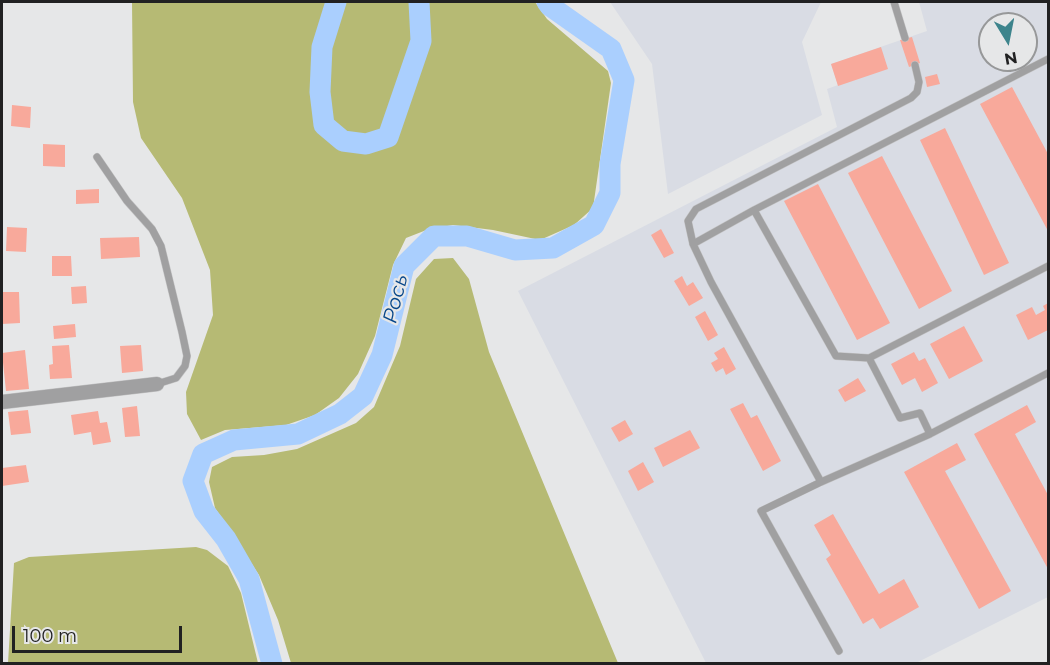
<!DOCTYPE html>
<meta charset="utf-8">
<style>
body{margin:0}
#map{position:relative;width:1050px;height:665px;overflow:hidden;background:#e6e7e8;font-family:Montserrat,sans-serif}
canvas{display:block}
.frame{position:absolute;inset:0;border:3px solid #212122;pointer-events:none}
.north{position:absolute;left:978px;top:12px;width:60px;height:60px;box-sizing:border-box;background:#e6e7e8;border:2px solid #979899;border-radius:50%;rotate:170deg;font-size:16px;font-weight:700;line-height:24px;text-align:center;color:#212122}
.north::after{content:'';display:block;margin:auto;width:21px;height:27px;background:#3d848c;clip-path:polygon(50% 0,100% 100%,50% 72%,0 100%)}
.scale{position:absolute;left:12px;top:626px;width:170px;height:27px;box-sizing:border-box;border:3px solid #212122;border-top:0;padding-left:8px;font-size:18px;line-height:21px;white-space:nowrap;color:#212122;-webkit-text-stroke:4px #e6e7e8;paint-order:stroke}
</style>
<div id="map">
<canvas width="1050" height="665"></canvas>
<div class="frame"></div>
<div class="north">N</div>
<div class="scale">100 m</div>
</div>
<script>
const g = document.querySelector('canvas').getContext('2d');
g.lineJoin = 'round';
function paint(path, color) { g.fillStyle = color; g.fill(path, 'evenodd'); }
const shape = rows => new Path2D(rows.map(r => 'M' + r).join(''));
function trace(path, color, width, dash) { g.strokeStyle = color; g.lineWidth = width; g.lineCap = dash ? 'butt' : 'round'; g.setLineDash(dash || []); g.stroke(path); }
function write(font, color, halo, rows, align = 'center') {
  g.font = font + ' Montserrat,sans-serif'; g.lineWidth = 4.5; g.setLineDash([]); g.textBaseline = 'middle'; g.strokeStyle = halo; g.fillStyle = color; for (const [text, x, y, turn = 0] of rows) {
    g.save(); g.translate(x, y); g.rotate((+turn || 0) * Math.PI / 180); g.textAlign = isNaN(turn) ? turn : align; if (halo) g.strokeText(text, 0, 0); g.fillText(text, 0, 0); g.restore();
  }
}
paint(shape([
 [610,2,821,2,802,42,822,115,668,194,652,64],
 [919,2,1048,2,1048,597,916,663,706,663,518,291,837,127,827,89,838,85,831,64,927,31],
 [990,24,1026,24,1026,60,990,60]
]), '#d9dce4');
paint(shape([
 [132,2,535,2,547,19,608,71,611,83,593,208,574,225,540,240,493,230,453,225,429,229,406,238,393,265,375,336,358,374,339,398,315,415,286,425,225,430,201,440,187,414,186,392,213,315,210,270,182,198,141,138,133,102],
 [453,258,469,279,489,352,618,663,291,663,278,620,259,575,215,508,209,482,212,467,232,457,264,455,297,449,356,423,374,407,400,346,416,279,434,259],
 [196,547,207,550,228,566,241,593,258,663,8,663,14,563,29,557]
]), '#b6ba74');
trace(shape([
 [336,2,322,47,320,92,324,125,343,141,366,144,388,137,421,41,419,2],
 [272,664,249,579,226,539,204,511,193,481,203,454,234,440,298,434,340,414,363,396,382,355,404,266,434,236,467,236,515,250,553,248,594,225,610,193,610,164,624,80,611,49,550,6,547,2]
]), '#aacffe', 21);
paint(shape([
 [912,37,920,63,909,67,900,40],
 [881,47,888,69,838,86,831,64],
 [937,74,940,84,927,87,925,77],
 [1012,87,1048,154,1048,231,980,104],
 [12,105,31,107,30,128,11,126],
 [945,128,1009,263,984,275,920,140],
 [43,144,65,145,65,167,43,166],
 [882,156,952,291,919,309,848,173],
 [818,184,890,323,857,340,784,201],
 [99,189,99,203,76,204,76,190],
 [7,227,27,228,26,252,6,251],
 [661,229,674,253,664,258,651,235],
 [139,237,140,257,101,259,100,238],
 [52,256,71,256,72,276,52,276],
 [682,276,687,286,693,282,703,298,689,306,674,281],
 [86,286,87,303,72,304,71,287],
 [2,292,19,292,20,323,2,324],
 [1048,303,1048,330,1028,340,1016,315,1032,307,1036,315,1045,310,1043,306],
 [705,311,718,335,708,341,695,317],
 [75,324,76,337,54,339,53,326],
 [964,326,983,361,949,379,930,344],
 [69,345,72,378,50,379,49,365,53,364,52,346],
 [141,345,143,371,122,373,120,346],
 [724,347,736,369,726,375,723,368,716,372,711,363,718,359,714,353],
 [25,350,29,389,6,391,2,353],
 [914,352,919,361,925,358,938,383,922,392,915,378,902,385,891,364],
 [858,378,866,391,845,402,838,390],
 [743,403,751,418,757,415,781,461,763,471,730,409],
 [1027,405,1036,422,1015,434,1048,495,1048,569,974,434],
 [137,406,140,436,125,437,122,408],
 [28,410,31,433,11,435,8,412],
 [98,411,100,423,107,422,111,442,93,445,91,432,74,435,71,415],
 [625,420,633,434,619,442,611,428],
 [690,430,700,448,663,467,654,448],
 [957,443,966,460,945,471,1011,591,979,609,904,472],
 [643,462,654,482,638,491,628,471],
 [26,465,29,482,2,486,2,468],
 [833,514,879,594,904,579,919,607,880,629,873,618,863,624,826,559,831,555,814,525]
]), '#f8a99b');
const service = shape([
 [894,2,905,38],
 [97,157,127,201,152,229,161,246,182,332,187,356,185,366,176,378,157,384],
 [754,210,836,356,869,358],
 [693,244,754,210,1048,59],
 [930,434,920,413,900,418,869,358,1048,266],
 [821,482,711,282,693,244,688,221,696,209,911,98,917,92,919,82,915,65],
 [839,651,761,511,821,482,930,434,1048,373]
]);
const minor = shape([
 [2,402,157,384]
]);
trace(service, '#c3c3c4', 8);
trace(minor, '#c3c3c4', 15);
trace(service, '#a0a0a1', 7);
trace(minor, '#a0a0a1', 14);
write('italic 20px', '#064689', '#e6e7e8', [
 ["Рось",396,299,-76]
]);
</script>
